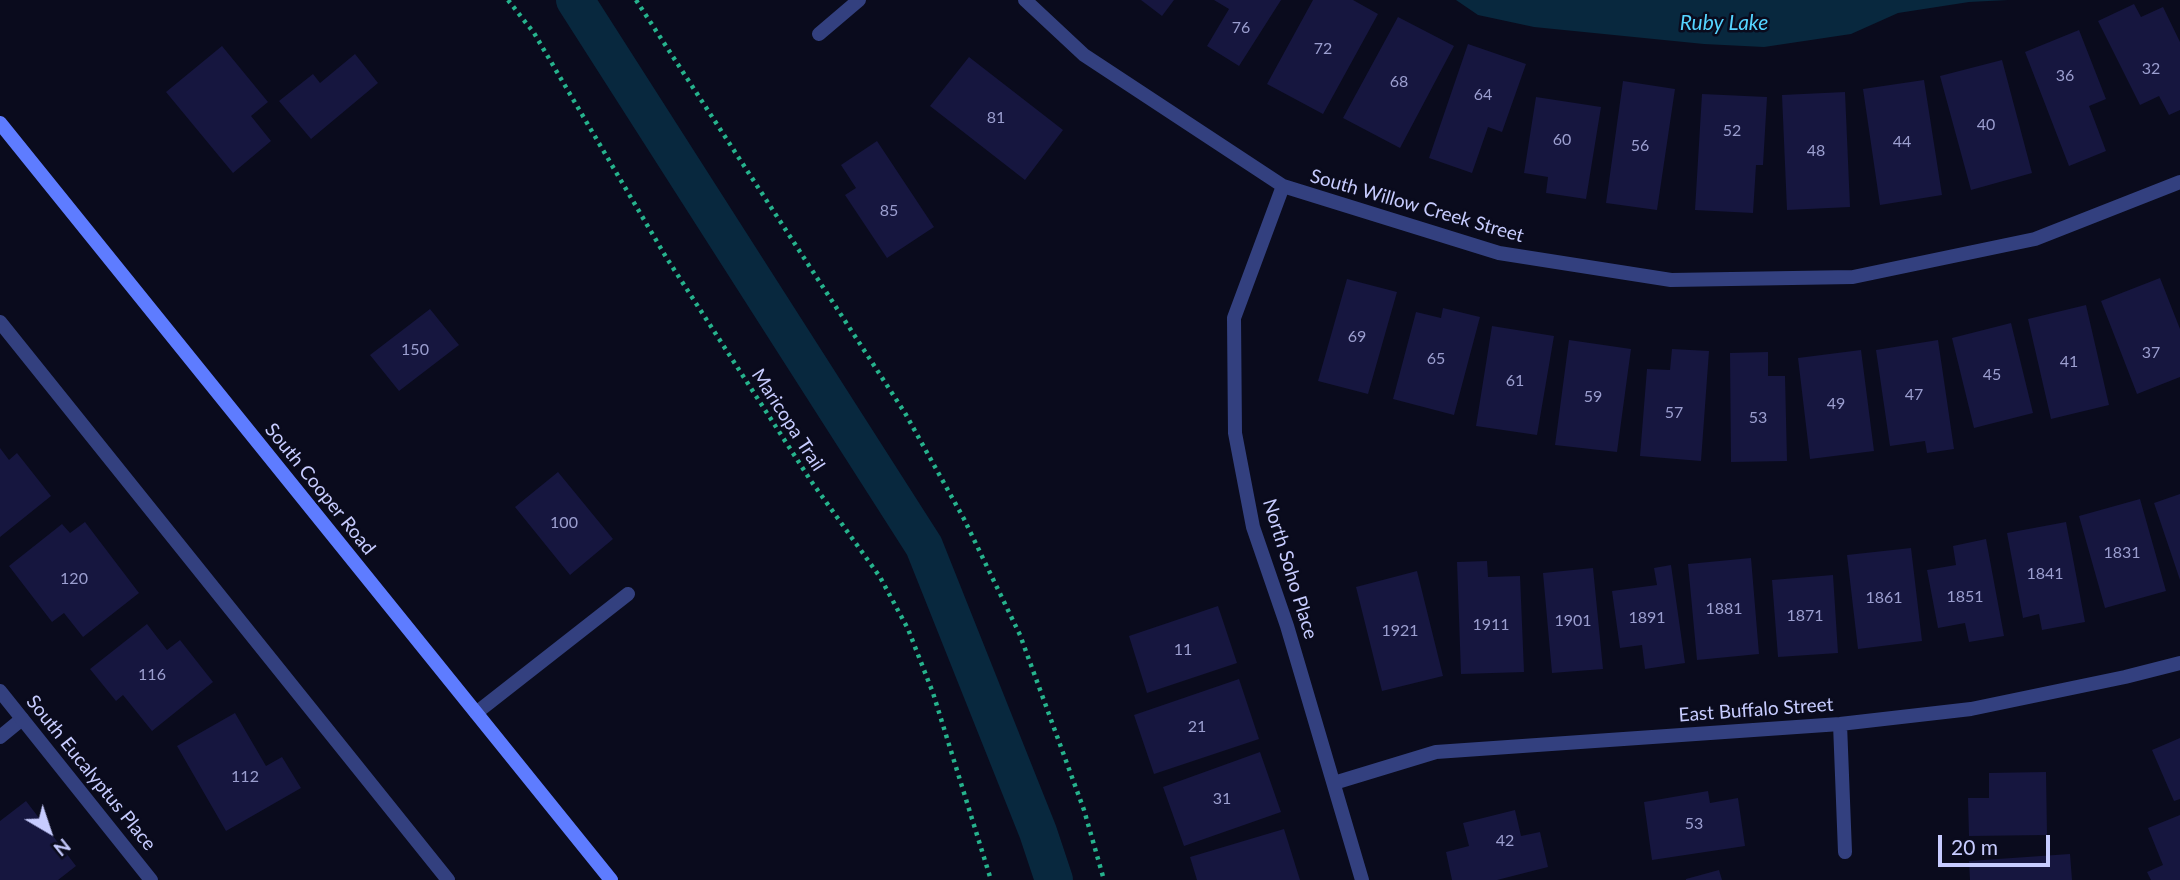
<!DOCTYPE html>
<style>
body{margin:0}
#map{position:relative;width:2180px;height:880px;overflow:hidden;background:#0a0b1d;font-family:Lato,sans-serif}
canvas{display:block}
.north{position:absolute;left:14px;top:796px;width:70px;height:70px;-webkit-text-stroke:5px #0a0b1d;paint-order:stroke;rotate:141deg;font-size:19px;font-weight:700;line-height:28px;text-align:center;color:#c7ccff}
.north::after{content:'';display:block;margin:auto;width:24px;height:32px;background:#c7ccff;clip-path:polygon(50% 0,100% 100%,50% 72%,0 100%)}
.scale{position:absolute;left:1938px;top:835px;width:112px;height:32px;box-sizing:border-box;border:4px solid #c7ccff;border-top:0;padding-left:9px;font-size:21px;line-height:24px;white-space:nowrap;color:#c7ccff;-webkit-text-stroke:5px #0a0b1d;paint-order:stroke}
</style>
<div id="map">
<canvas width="2180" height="880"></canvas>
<div class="north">N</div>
<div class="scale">20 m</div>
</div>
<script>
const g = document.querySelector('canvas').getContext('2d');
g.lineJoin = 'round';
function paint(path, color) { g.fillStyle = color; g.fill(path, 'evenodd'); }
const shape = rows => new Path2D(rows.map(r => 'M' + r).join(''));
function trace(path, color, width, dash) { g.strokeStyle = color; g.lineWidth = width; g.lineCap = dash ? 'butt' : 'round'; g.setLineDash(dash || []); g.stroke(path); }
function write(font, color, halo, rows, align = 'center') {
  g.font = font + ' Lato,sans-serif'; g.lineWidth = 5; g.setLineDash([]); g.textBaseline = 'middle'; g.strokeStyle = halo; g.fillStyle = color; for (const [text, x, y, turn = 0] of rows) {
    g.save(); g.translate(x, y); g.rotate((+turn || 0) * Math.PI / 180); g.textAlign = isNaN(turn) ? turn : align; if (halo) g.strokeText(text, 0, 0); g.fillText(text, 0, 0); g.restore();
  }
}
paint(shape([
 [1456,0,2008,0,1969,2,1898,13,1851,34,1764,47,1704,44,1534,27,1478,15]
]), '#08283e');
trace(shape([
 [575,0,924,546,1038,832,1054,880]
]), '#08283e', 38);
paint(shape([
 [1141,0,1174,0,1162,16],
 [1214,0,1281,0,1239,66,1207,46,1229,9],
 [1313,0,1353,0,1378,14,1323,114,1267,84],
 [2134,4,2141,17,2163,7,2180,42,2180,110,2169,115,2159,96,2140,105,2098,21],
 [1398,17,1454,46,1400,148,1343,118],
 [2079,30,2106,99,2089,106,2106,151,2069,166,2025,52],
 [1468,44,1526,64,1502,132,1488,127,1472,173,1429,158],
 [222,46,268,102,251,116,271,141,233,173,166,92],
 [355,54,378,83,311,139,279,101,313,74,320,83],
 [969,57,1063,130,1025,180,930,106],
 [2002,60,2032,173,1971,190,1940,76],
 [1924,80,1942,195,1880,205,1863,89],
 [1623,81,1675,89,1657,210,1606,203],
 [1845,92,1850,207,1787,210,1782,95],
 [1702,94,1767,97,1763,165,1756,165,1753,213,1695,210],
 [1536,97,1601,107,1586,199,1546,193,1548,177,1524,173],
 [877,141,934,227,887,258,845,195,856,188,841,165],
 [2160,278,2180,329,2180,377,2137,394,2101,301],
 [1347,279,1397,292,1368,394,1318,381],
 [2086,305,2109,405,2051,419,2028,319],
 [1443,308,1480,317,1454,415,1393,399,1416,312,1441,318],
 [430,309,459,345,399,391,370,355],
 [2011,323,2033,413,1974,428,1952,338],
 [1492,326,1554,336,1537,435,1476,426],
 [1569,340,1631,349,1617,452,1555,445],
 [1938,340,1954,449,1927,453,1925,441,1890,446,1876,350],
 [1672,349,1709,351,1701,461,1640,456,1647,369,1670,370],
 [1861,350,1874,451,1810,459,1798,358],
 [1768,352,1768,376,1785,376,1787,461,1731,462,1730,353],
 [0,448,9,460,17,453,51,496,0,537],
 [558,472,613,539,570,575,515,507],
 [2180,494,2180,580,2154,503],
 [2140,499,2166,591,2105,608,2079,516],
 [85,522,139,593,83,637,64,613,52,622,9,566,62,524,70,533],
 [2066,522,2085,622,2042,630,2039,614,2023,618,2007,533],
 [1986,539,2004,636,1969,642,1965,623,1938,628,1927,570,1956,565,1953,546],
 [1911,548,1922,641,1858,649,1847,555],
 [1751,558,1759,654,1697,660,1688,564],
 [1487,561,1488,577,1520,576,1524,672,1461,674,1457,562],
 [1671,565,1685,663,1645,669,1642,645,1620,648,1612,591,1657,585,1654,568],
 [1593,568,1603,669,1552,673,1543,573],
 [1417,571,1443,676,1382,691,1356,587],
 [1833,575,1838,653,1778,657,1772,580],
 [1218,606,1237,663,1147,693,1129,636],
 [147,624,167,650,180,640,213,682,152,731,123,695,116,701,90,669],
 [1239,679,1259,739,1154,774,1134,715],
 [235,713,266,766,282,757,301,788,226,831,177,746],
 [2180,738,2180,799,2174,801,2152,750],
 [1260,752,1281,812,1184,846,1163,787],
 [2046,772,2047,835,1969,836,1968,798,1989,798,1989,773],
 [1708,791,1710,803,1738,798,1745,846,1652,860,1644,802],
 [26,801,76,866,58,880,0,880,0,821],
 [1515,810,1521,836,1540,832,1548,867,1497,880,1452,880,1446,852,1469,846,1463,823],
 [2180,815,2180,880,2151,880,2147,872,2163,865,2148,828],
 [1284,829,1300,880,1197,880,1190,857],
 [2070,854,2072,880,1970,880,1969,861],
 [1719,870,1722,880,1686,880,1686,879]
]), '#16163f');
trace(shape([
 [508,0,534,33,666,257,811,481,880,577,908,629,933,693,991,880],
 [636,0,905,413,964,519,1020,635,1084,810,1104,880]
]), '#26b38d', 4.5, [3.5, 5]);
trace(shape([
 [0,322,448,880],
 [476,713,628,594],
 [0,737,22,719]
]), '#33407f', 14);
trace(shape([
 [1025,0,1084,55,1283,186,1499,253,1671,280,1853,277,2035,239,2180,182],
 [819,34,859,0],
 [1283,186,1234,318,1235,433,1253,527,1287,626,1362,880],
 [0,691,151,880],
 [1840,724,1845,852],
 [1334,783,1436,752,1840,724,1971,709,2125,677,2180,663]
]), '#33407f', 14);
trace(shape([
 [0,123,611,880]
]), '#5e7cff', 14);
write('16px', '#9b9ecf', null, [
 ["76",1241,28],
 ["72",1323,49],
 ["32",2151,69],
 ["36",2065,76],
 ["68",1399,82],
 ["64",1483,95],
 ["81",996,118],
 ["40",1986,125],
 ["52",1732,131],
 ["60",1562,140],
 ["44",1902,142],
 ["56",1640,146],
 ["48",1816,151],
 ["85",889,211],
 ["69",1357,337],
 ["150",415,350],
 ["37",2151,353],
 ["65",1436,359],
 ["41",2069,362],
 ["45",1992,375],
 ["61",1515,381],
 ["47",1914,395],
 ["59",1593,397],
 ["49",1836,404],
 ["57",1674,413],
 ["53",1758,418],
 ["100",564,523],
 ["1831",2122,553],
 ["1841",2045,574],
 ["120",74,579],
 ["1851",1965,597],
 ["1861",1884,598],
 ["1881",1724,609],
 ["1871",1805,616],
 ["1891",1647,618],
 ["1901",1573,621],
 ["1911",1491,625],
 ["1921",1400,631],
 ["11",1183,650],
 ["116",152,675],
 ["21",1197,727],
 ["112",245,777],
 ["31",1222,799],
 ["53",1694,824],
 ["42",1505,841]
]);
write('19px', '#c7ccff', '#0a0b1d', [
 ["South Willow Creek Street",1417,206,16],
 ["Maricopa Trail",788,420,57],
 ["South Cooper Road",320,489,51],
 ["North Soho Place",1290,569,73],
 ["East Buffalo Street",1756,710,-4],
 ["South Eucalyptus Place",91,773,51]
]);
write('italic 21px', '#55d4ff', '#0a0b1d', [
 ["Ruby Lake",1724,23]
]);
</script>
